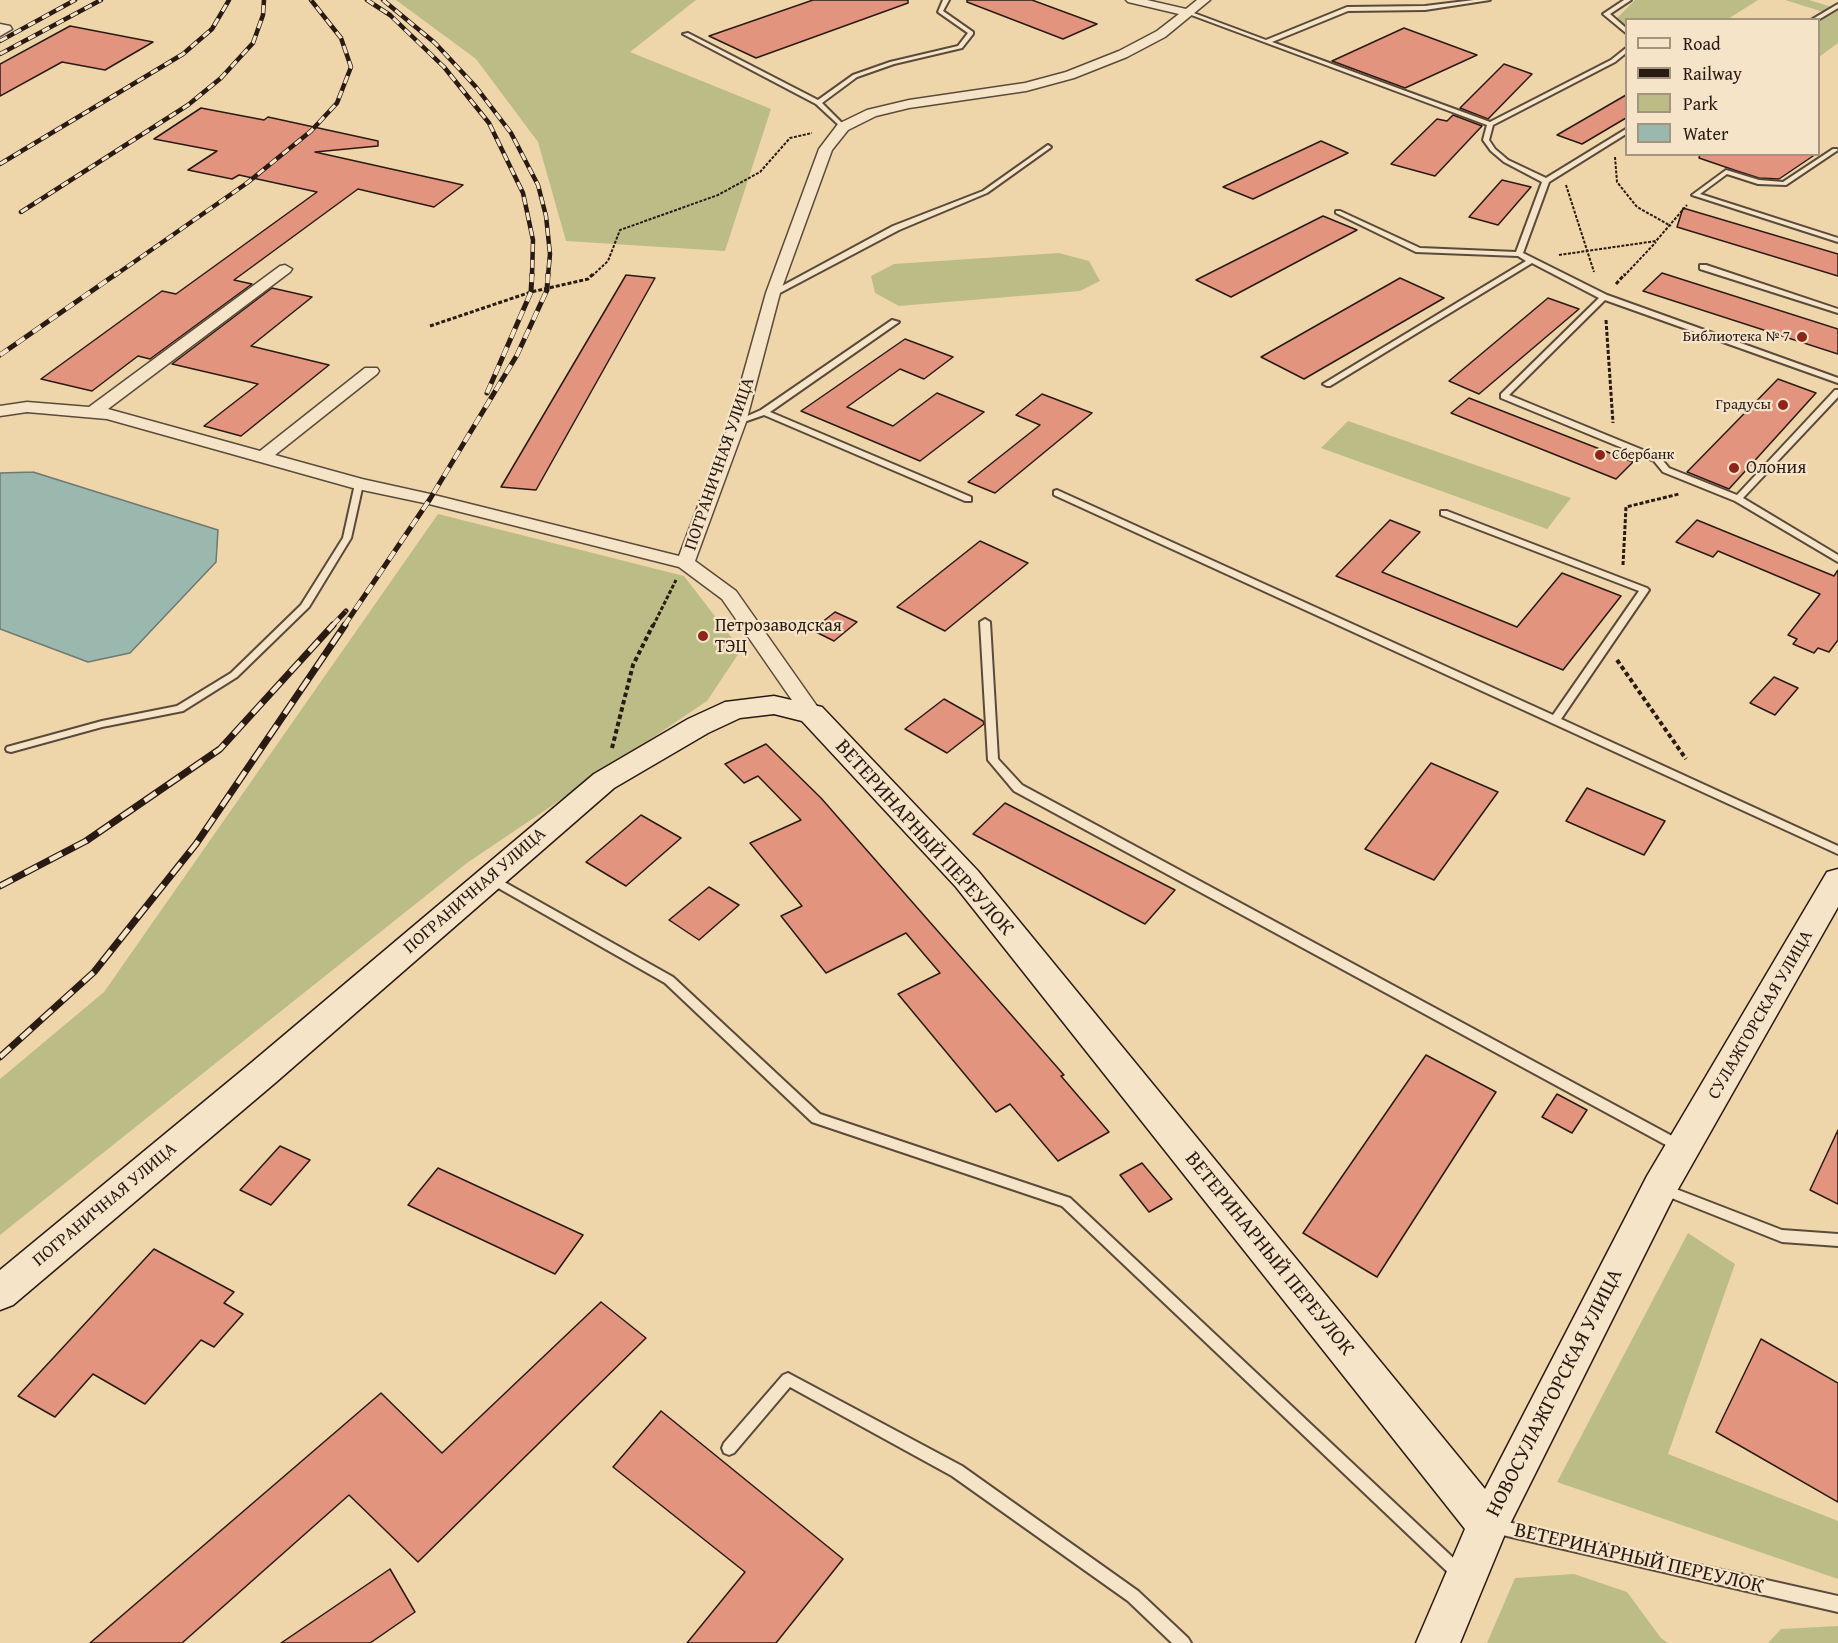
<!DOCTYPE html>
<meta charset="utf-8">
<style>
body{margin:0}
#map{position:relative;width:1838px;height:1643px;overflow:hidden;background:#efd6aa;font-family:"Gentium Book Plus",serif}
canvas{display:block}
.legend{position:absolute;left:1625px;top:18px;width:195px;height:138px;box-sizing:border-box;background:#f5e4c8;border:2px solid #a39480;margin:0;padding:8px 10px;list-style:none;font-size:18px;color:#291b14}
.legend li{display:flex;align-items:center;gap:12px;height:30px}
.legend b{width:30px;border:2px solid #a39480}
</style>
<div id="map">
<canvas width="1838" height="1643"></canvas>
<ul class="legend">
<li><b style="height:8px;background:#f5e4c8"></b>Road</li>
<li><b style="height:8px;background:#291b14"></b>Railway</li>
<li><b style="height:16px;background:#bcbd86"></b>Park</li>
<li><b style="height:16px;background:#9bb8af"></b>Water</li>
</ul>
</div>
<script>
const g = document.querySelector('canvas').getContext('2d');
g.lineJoin = 'round';
function paint(path, color) { g.fillStyle = color; g.fill(path, 'evenodd'); }
const shape = rows => new Path2D(rows.map(r => 'M' + r).join(''));
function trace(path, color, width, dash) { g.strokeStyle = color; g.lineWidth = width; g.lineCap = dash ? 'butt' : 'round'; g.setLineDash(dash || []); g.stroke(path); }
function write(font, color, halo, rows, align = 'center') {
  g.font = font + ' "Gentium Book Plus",serif'; g.lineWidth = 4.5; g.setLineDash([]); g.textBaseline = 'middle'; g.strokeStyle = halo; g.fillStyle = color; for (const [text, x, y, turn = 0] of rows) {
    g.save(); g.translate(x, y); g.rotate((+turn || 0) * Math.PI / 180); g.textAlign = isNaN(turn) ? turn : align; if (halo) g.strokeText(text, 0, 0); g.fillText(text, 0, 0); g.restore();
  }
}
paint(shape([
 [396,0,696,0,630,52,771,109,725,251,566,241,538,142,476,59],
 [1635,0,1758,0,1728,19,1626,20,1626,26,1622,24,1616,19],
 [1785,0,1809,0,1838,9,1838,43,1819,57,1819,22,1830,14],
 [1059,253,1089,261,1100,281,1080,291,899,306,875,293,871,276,894,264],
 [1348,421,1571,498,1547,529,1321,448],
 [438,514,684,576,741,650,707,701,467,863,0,1235,0,1079,104,992],
 [1688,1233,1735,1264,1668,1454,1838,1521,1838,1579,1557,1482],
 [1574,1574,1627,1592,1661,1638,1668,1643,1487,1643,1515,1578],
 [1838,1626,1838,1643,1768,1643,1781,1629]
]), '#bcbd86');
const water = shape([
 [33,472,218,530,216,562,130,653,88,662,0,629,0,473,33,472]
]);
paint(water, '#9bb8af');
trace(water, '#6d7971', 1.5);
const building = shape([
 [813,0,908,0,908,3,756,58,709,36,813,0],
 [967,0,1032,0,1097,24,1063,39,967,2,967,0],
 [70,26,153,42,105,70,62,62,0,96,0,64,70,26],
 [1404,28,1477,55,1405,88,1332,61,1404,28],
 [1504,64,1532,74,1488,119,1460,108,1504,64],
 [1626,95,1626,118,1582,144,1557,135,1626,95],
 [201,108,264,120,268,117,378,141,378,146,315,152,463,185,434,207,358,189,234,280,252,284,150,359,138,356,92,391,41,379,162,291,176,294,317,192,239,175,232,179,188,170,217,151,154,139,201,108],
 [1453,115,1482,126,1435,176,1391,164,1437,119,1447,121,1453,115],
 [1321,141,1348,153,1253,199,1223,187,1321,141],
 [1700,154,1816,154,1779,179,1759,178,1737,171,1699,158,1700,154],
 [1502,180,1531,187,1498,225,1469,217,1502,180],
 [1683,208,1838,254,1838,276,1677,227,1683,208],
 [1323,216,1357,230,1231,297,1196,280,1323,216],
 [1662,273,1838,329,1838,354,1643,291,1662,273],
 [626,275,655,278,536,490,501,487,626,275],
 [1400,278,1444,298,1304,379,1261,357,1400,278],
 [272,288,312,297,251,346,329,365,241,436,204,426,258,384,172,364,272,288],
 [1548,298,1579,309,1479,394,1449,381,1548,298],
 [905,339,953,357,924,379,900,369,847,407,893,426,937,393,984,412,920,461,801,411,905,339],
 [1778,379,1816,393,1729,489,1687,472,1778,379],
 [1042,394,1092,413,995,493,968,482,1040,425,1016,415,1042,394],
 [1469,398,1633,462,1616,479,1451,413,1469,398],
 [1390,520,1420,532,1382,572,1517,627,1562,573,1621,596,1563,670,1336,576,1390,520],
 [1697,520,1834,576,1838,570,1838,640,1829,652,1818,648,1814,653,1793,644,1797,639,1788,635,1820,594,1718,551,1713,557,1676,542,1697,520],
 [980,541,1028,563,945,631,897,607,980,541],
 [835,612,857,622,834,641,812,630,835,612],
 [1774,677,1798,688,1775,715,1750,703,1774,677],
 [944,699,983,721,984,724,947,753,905,729,944,699],
 [766,744,821,798,1064,1075,1061,1076,1109,1132,1058,1161,1010,1104,996,1112,898,994,940,973,906,933,826,973,781,916,802,906,750,843,801,820,758,776,744,783,725,764,766,744],
 [1431,763,1498,792,1434,880,1365,849,1431,763],
 [1587,788,1665,821,1644,855,1566,821,1587,788],
 [1005,803,1175,890,1145,924,973,834,1005,803],
 [641,815,681,838,626,886,586,862,641,815],
 [709,887,739,905,699,940,669,920,709,887],
 [1426,1055,1496,1092,1377,1277,1303,1233,1426,1055],
 [1557,1094,1587,1110,1572,1133,1542,1117,1557,1094],
 [1838,1130,1838,1204,1810,1190,1838,1130],
 [280,1146,310,1160,271,1205,240,1190,280,1146],
 [1142,1163,1172,1199,1149,1212,1120,1175,1142,1163],
 [438,1168,583,1235,555,1274,408,1205,438,1168],
 [154,1249,234,1292,224,1303,243,1314,214,1347,201,1340,145,1404,93,1374,55,1417,18,1396,154,1249],
 [601,1302,646,1338,418,1562,349,1495,182,1643,90,1643,381,1393,442,1453,601,1302],
 [1761,1339,1838,1383,1838,1502,1716,1432,1761,1339],
 [661,1411,843,1559,776,1643,687,1643,745,1572,613,1467,661,1411],
 [390,1569,415,1612,370,1643,281,1643,390,1569]
]);
paint(building, '#e3947e');
trace(building, '#291b14', 1.5);
const service = shape([
 [943,0,949,0,943,11,973,32,973,34,962,48,894,64,857,77,822,103,845,126,845,128,843,129,816,104,683,34,688,33,818,100,853,75,890,62,958,46,968,33,938,12,943,0],
 [1474,0,1490,0,1425,10,1348,11,1272,42,1490,122,1611,60,1626,48,1626,53,1615,62,1493,125,1489,140,1495,149,1508,160,1546,178,1626,129,1626,134,1549,182,1523,253,1607,295,1838,378,1838,383,1605,300,1509,395,1660,457,1669,468,1737,495,1835,390,1838,390,1838,397,1743,498,1838,555,1838,562,1735,501,1663,472,1654,461,1501,398,1501,394,1599,298,1532,263,1330,386,1327,386,1323,384,1526,261,1518,256,1416,252,1336,213,1336,211,1340,211,1420,248,1516,252,1542,182,1504,162,1491,151,1483,140,1487,125,1186,13,1191,12,1266,40,1347,7,1425,6,1474,0],
 [1624,0,1631,0,1610,14,1626,28,1626,33,1603,14,1624,0],
 [1838,4,1838,8,1818,20,1811,20,1838,4],
 [1048,145,1051,147,1050,148,987,193,899,230,776,295,769,293,893,226,983,191,1048,145],
 [1833,149,1837,149,1838,150,1786,185,1758,184,1727,174,1700,194,1838,238,1838,242,1692,195,1726,170,1759,180,1783,182,1833,149],
 [1700,265,1706,265,1838,309,1838,313,1700,269,1700,265],
 [892,320,899,322,770,412,971,497,971,501,965,501,764,415,738,424,734,422,761,410,892,320],
 [359,481,363,484,351,538,309,607,237,677,183,711,102,727,11,752,7,751,6,749,7,747,102,721,177,706,231,673,301,605,343,538,355,484,359,481],
 [1057,490,1553,715,1639,591,1441,515,1441,511,1447,511,1647,588,1649,590,1561,719,1838,846,1838,854,1054,495,1054,491,1057,490],
 [985,619,990,622,998,759,1022,785,1685,1143,1687,1147,1685,1151,1681,1152,1677,1151,1014,791,988,760,980,622,985,619],
 [490,874,673,977,820,1114,1070,1198,1464,1568,1466,1573,1464,1578,1459,1580,1454,1578,1062,1206,812,1122,665,983,486,881,485,878,486,875,490,874],
 [1663,1184,1782,1230,1838,1234,1838,1246,1782,1242,1659,1193,1657,1189,1659,1185,1663,1184],
 [788,1373,962,1466,1138,1591,1188,1638,1191,1643,1172,1643,1128,1601,952,1476,790,1387,734,1453,729,1455,724,1453,722,1448,724,1443,783,1375,788,1373],
 [1494,1519,1838,1596,1838,1612,1494,1533,1489,1531,1487,1526,1489,1521,1494,1519]
]);
const minor = shape([
 [1126,0,1147,0,1186,9,1197,0,1210,0,1165,37,1127,57,1074,78,1026,91,909,108,876,116,848,130,832,150,780,293,746,422,695,561,736,591,819,709,822,714,819,719,812,721,805,719,722,599,679,567,429,504,353,488,107,419,27,412,0,416,0,406,27,402,89,407,280,266,285,265,292,269,290,272,108,409,260,451,365,368,377,368,379,371,377,374,275,455,362,479,430,494,679,556,730,422,766,293,819,149,838,124,867,110,909,100,1025,83,1066,72,1119,51,1157,31,1179,14,1128,2,1126,0],
 [0,24,10,26,12,29,0,36,0,24]
]);
const secondary = shape([
 [774,696,822,707,978,871,1485,1489,1647,1176,1827,872,1838,869,1838,907,1673,1198,1505,1534,1460,1643,1416,1643,1465,1529,956,887,802,721,774,714,740,718,708,733,614,788,275,1083,13,1305,0,1310,0,1270,251,1063,594,774,688,719,725,702,774,696]
]);
trace(service, '#5a4a3a', 4);
trace(minor, '#5a4a3a', 3);
trace(secondary, '#291b14', 3);
trace(shape([
 [1615,157,1617,182,1637,207,1671,226],
 [1566,185,1594,272],
 [1559,255,1656,241,1687,205],
 [592,276,608,261,620,230,718,195,760,172,790,138,812,133],
 [1624,276,1656,242]
]), '#291b14', 2, [3, 1.5]);
trace(shape([
 [1616,284,1625,274],
 [1606,320,1613,423],
 [430,326,531,292,588,279,593,274],
 [1623,565,1626,507,1679,494],
 [653,626,676,580]
]), '#291b14', 3, [4, 2]);
trace(shape([
 [1617,660,1686,759],
 [612,748,633,665,653,625]
]), '#291b14', 4, [4.5, 3]);
paint(service, '#f5e4c8');
paint(minor, '#f5e4c8');
paint(secondary, '#f5e4c8');
const railFar2 = shape([
 [367,0,390,15,444,67,489,123,523,193,533,240,532,276],
 [383,0,435,43,476,87,511,133,538,185,546,216,550,254,548,276],
 [0,41,75,0],
 [0,54,101,0],
 [0,164,183,54,212,29,229,0],
 [21,212,188,105,221,78,253,43,263,15,264,0],
 [114,276,247,183,311,131,337,103,351,67,341,38,311,0]
]);
const railFar1 = shape([
 [0,355,116,274],
 [487,393,531,292,532,274],
 [332,626,346,611],
 [344,626,430,499,517,355,547,290,548,274]
]);
const rail = shape([
 [0,886,86,841,220,749,333,625],
 [0,1057,94,972,196,844,345,625]
]);
trace(railFar2, '#291b14', 4.5);
trace(railFar1, '#291b14', 5);
trace(rail, '#291b14', 7);
trace(railFar2, '#f5e4c8', 3, [8]);
trace(railFar1, '#f5e4c8', 4, [10]);
trace(rail, '#f5e4c8', 4.5, [14]);
for (const [x, y, r, color] of [
 [1802,337,6,"#8f2418"],
 [1783,405,6,"#8f2418"],
 [1600,455,6,"#8f2418"],
 [1734,468,6,"#8f2418"],
 [703,636,6,"#8f2418"]
]) { const dot = new Path2D(); dot.arc(x, y, r, 0, 2 * Math.PI); g.fillStyle = color; g.fill(dot); trace(dot, '#f5e4c8', 2); }
write('15px', '#291b14', '#f5e4c8', [
 ["Библиотека № 7",1790,337],
 ["Градусы",1771,405],
 ["Сбербанк",1612,455,"left"]
], 'right');
write('18px', '#291b14', '#f5e4c8', [
 ["ПОГРАНИЧНАЯ УЛИЦА",720,464,-71],
 ["ПОГРАНИЧНАЯ УЛИЦА",475,891,-41],
 ["СУЛАЖГОРСКАЯ УЛИЦА",1761,1015,-60],
 ["ПОГРАНИЧНАЯ УЛИЦА",105,1205,-40]
]);
write('18px', '#291b14', '#f5e4c8', [
 ["Олония",1746,468],
 ["Петрозаводская",715,626],
 ["ТЭЦ",715,647]
], 'left');
write('21px', '#291b14', '#f5e4c8', [
 ["ВЕТЕРИНАРНЫЙ ПЕРЕУЛОК",924,838,48],
 ["ВЕТЕРИНАРНЫЙ ПЕРЕУЛОК",1269,1254,51],
 ["НОВОСУЛАЖГОРСКАЯ УЛИЦА",1555,1393,-63],
 ["ВЕТЕРИНАРНЫЙ ПЕРЕУЛОК",1639,1559,13]
]);
</script>
